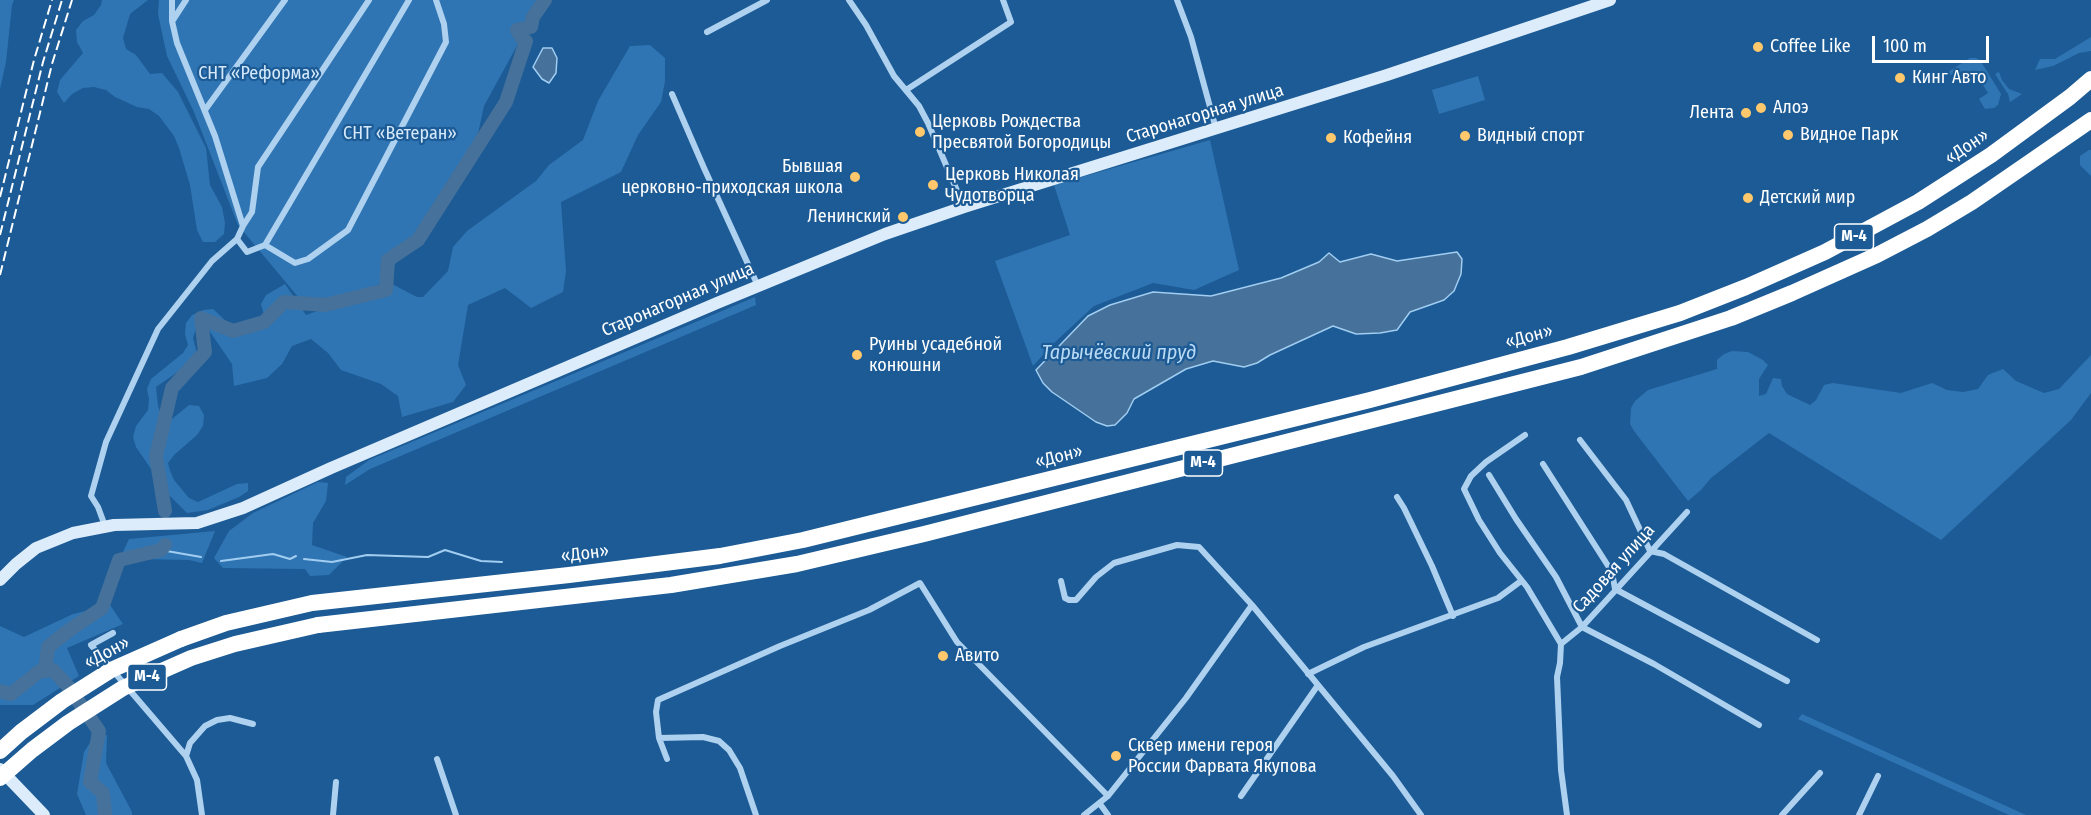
<!DOCTYPE html>
<meta charset="utf-8">
<style>
body{margin:0}
#map{position:relative;width:2091px;height:815px;overflow:hidden;background:#1c5b95;font-family:"Fira Sans Condensed",sans-serif}
canvas{display:block}
.scale{position:absolute;left:1872px;top:36px;width:117px;height:27px;box-sizing:border-box;border:3px solid #fff;border-top:0;padding-left:8px;font-size:18px;line-height:21px;white-space:nowrap;color:#fff;-webkit-text-stroke:4px #1c5b95;paint-order:stroke}
</style>
<div id="map">
<canvas width="2091" height="815"></canvas>
<div class="scale">100 m</div>
</div>
<script>
const g = document.querySelector('canvas').getContext('2d');
g.lineJoin = 'round';
function paint(path, color) { g.fillStyle = color; g.fill(path, 'evenodd'); }
const shape = rows => new Path2D(rows.map(r => 'M' + r).join(''));
function trace(path, color, width, dash) { g.strokeStyle = color; g.lineWidth = width; g.lineCap = dash ? 'butt' : 'round'; g.setLineDash(dash || []); g.stroke(path); }
function write(font, color, halo, rows, align = 'center') {
  g.font = font + ' "Fira Sans Condensed",sans-serif'; g.lineWidth = 4.5; g.setLineDash([]); g.textBaseline = 'middle'; g.strokeStyle = halo; g.fillStyle = color; for (const [text, x, y, turn = 0] of rows) {
    g.save(); g.translate(x, y); g.rotate((+turn || 0) * Math.PI / 180); g.textAlign = isNaN(turn) ? turn : align; if (halo) g.strokeText(text, 0, 0); g.fillText(text, 0, 0); g.restore();
  }
}
paint(shape([
 [0,0,14,0,12,5,6,62,0,89],
 [102,0,148,0,130,14,123,38,126,49,136,55,150,74,162,73,178,92,206,148,210,185,222,207,225,223,224,234,215,242,203,242,197,230,190,185,179,148,174,136,159,116,149,109,137,107,115,97,106,90,94,87,83,88,72,94,64,103,57,92,60,80,83,53,77,42,76,30,83,21,94,15,101,5],
 [159,0,542,0,484,106,471,166,380,284,309,310,238,225,194,112,167,56,158,14],
 [2091,37,2091,51,2079,53,2053,66,2035,70,2040,59,2055,59],
 [650,45,665,58,665,81,661,102,638,135,621,172,561,202,566,271,563,292,531,308,505,288,468,305,458,365,466,385,453,402,402,417,398,396,381,384,341,370,328,353,311,339,292,346,282,364,267,378,234,386,232,364,208,329,197,325,193,338,197,353,182,369,156,387,158,406,162,418,172,419,189,405,199,406,204,415,203,426,197,435,174,455,168,463,170,471,174,480,189,498,198,502,237,484,248,483,248,491,239,497,208,510,187,513,168,494,136,447,133,437,136,426,148,410,149,399,147,389,151,379,183,353,188,345,185,334,186,323,192,315,203,310,213,309,228,323,249,329,259,325,264,315,261,304,266,295,285,284,306,315,392,284,417,297,423,297,448,271,453,247,467,231,536,181,549,165,583,140,598,101,630,46],
 [1970,58,1976,58,1980,60,2001,94,1998,105,1994,108,1985,109,1979,99,1988,93,1976,74,1966,81,1957,75,1945,74],
 [1999,72,2002,80,2009,89,2022,94,2010,102,2008,94,1995,74],
 [1478,76,1485,100,1439,114,1432,90],
 [1210,140,1239,270,1194,290,1153,283,1094,306,1054,343,1033,366,995,261,1070,235,1054,185],
 [2089,150,2091,150,2091,176,2080,165,2080,156],
 [755,297,756,305,370,469,345,485,346,477,369,460],
 [1732,351,1748,352,1763,360,1768,365,1759,379,1759,396,1766,394,1773,378,1781,379,1782,386,1787,394,1810,405,1816,400,1824,385,1833,383,1901,393,1932,383,1947,390,1963,392,1978,389,1988,375,2003,369,2016,381,2044,393,2059,389,2091,355,2091,393,2071,420,1941,540,1769,433,1711,478,1701,490,1688,501,1634,431,1630,424,1631,408,1635,401,1648,390,1717,369,1717,360,1724,354],
 [318,482,328,483,326,501,313,523,312,545,347,557,329,575,310,576,305,569,223,568,214,558,229,531,253,513],
 [215,531,202,563,189,560,136,559,123,552,129,539],
 [110,605,123,624,67,648,79,676,33,705,0,705,0,626,24,637,73,614],
 [1802,714,2026,815,2009,815,1798,719],
 [107,735,106,763,132,812,132,815,86,815,77,794,84,752,93,738]
]), '#3075b3');
const water = shape([
 [543,48,552,48,557,58,556,73,549,83,542,79,533,67,543,48],
 [1457,252,1462,259,1461,274,1454,291,1444,300,1410,312,1397,330,1380,333,1356,334,1333,326,1270,355,1257,363,1244,367,1213,361,1186,369,1134,399,1127,413,1115,425,1107,426,1096,422,1052,392,1043,383,1036,370,1088,316,1110,305,1153,292,1211,296,1281,278,1319,262,1329,253,1340,262,1371,254,1397,261,1457,252]
]);
paint(water, '#45719a');
trace(water, '#a1cdf1', 1.5);
trace(shape([
 [161,550,201,557],
 [304,559,332,562,367,555,428,557,445,550,481,561,502,562],
 [221,561,273,554,290,559,296,556]
]), '#a1cdf1', 2);
trace(shape([
 [165,511,156,456,172,388,205,352,201,318,233,331,264,322,284,302,325,305,386,290,388,260,418,240,506,102,526,41,522,38,517,30,531,27,533,17,545,0],
 [45,671,48,647,68,631,102,608,119,560,161,550,165,545],
 [0,691,11,694,40,671,53,670,67,685,99,731,90,782,103,793,105,815]
]), '#45719a', 14);
trace(shape([
 [849,0,866,25,894,76,919,106,928,123,964,207],
 [1177,0,1191,37,1216,129],
 [173,20,186,0],
 [707,32,767,0],
 [906,90,1011,22,1003,0],
 [672,94,704,168,758,286],
 [205,110,285,0],
 [243,226,252,212,258,167,369,0],
 [237,239,247,252,265,245,409,0],
 [265,245,295,263,308,259,348,230,446,42,444,24,436,0],
 [1525,435,1486,462,1471,476,1464,489,1479,520,1500,553,1527,587,1561,644,1560,663,1557,677,1561,770,1567,815],
 [1580,440,1626,500,1650,551,1664,554,1817,640],
 [1543,464,1612,572,1615,589,1787,681],
 [1489,475,1516,519,1556,577,1582,627,1654,664,1759,725],
 [1397,497,1404,508,1432,566,1453,616],
 [105,526,98,507,91,496,106,442,158,329,212,261,237,239,243,226,215,136,177,43,172,21,172,0],
 [1061,581,1065,598,1069,600,1076,600,1096,577,1114,563,1177,545,1199,547,1252,605,1318,685,1393,776,1421,815],
 [113,633,91,645,186,756],
 [1561,644,1582,627,1687,512],
 [1308,674,1364,647,1498,598,1521,581],
 [659,738,703,737,719,741,729,750,740,768,756,815],
 [437,759,456,815],
 [667,759,659,738,656,712,658,700,780,646,869,610,920,583,957,642,1108,796],
 [1241,796,1318,685],
 [1100,804,1108,815],
 [202,815,197,780,186,756,190,743,205,726,217,720,230,718,253,724],
 [333,815,336,782],
 [1084,815,1108,796,1186,698,1252,605],
 [1782,815,1820,773],
 [1859,815,1878,776]
]), '#aed1ef', 6);
trace(shape([
 [0,580,16,564,36,548,73,533,114,525,197,523,243,508,331,468,717,303,885,234,964,207,1387,75,1610,0],
 [0,769,44,815]
]), '#dcecfb', 12);
trace(shape([
 [318,625,671,585,797,564,924,534,1581,367,1731,318,1792,293,1877,255,1927,229,1972,202,2091,120],
 [181,639,226,623,312,603,569,575,720,556,803,540,1370,400,1568,347,1680,313,1746,287,1825,252,1918,202,1991,155,2070,97,2091,79]
]), '#fff', 16);
trace(shape([
 [0,197,34,60,52,0],
 [0,235,43,62,62,0],
 [0,275,52,64,72,0]
]), '#fff', 2, [10, 4.5]);
trace(shape([
 [0,751,21,732,62,701,111,670,181,639],
 [0,778,32,750,68,723,123,688,191,658,235,644,318,625]
]), '#fff', 16);
for (const [x, y, r, color] of [
 [1758,47,6,"#ffc86c"],
 [1900,78,6,"#ffc86c"],
 [1761,108,6,"#ffc86c"],
 [1746,113,6,"#ffc86c"],
 [920,132,6,"#ffc86c"],
 [1788,135,6,"#ffc86c"],
 [1465,136,6,"#ffc86c"],
 [1331,138,6,"#ffc86c"],
 [855,177,6,"#ffc86c"],
 [933,185,6,"#ffc86c"],
 [1748,198,6,"#ffc86c"],
 [903,217,6,"#ffc86c"],
 [857,355,6,"#ffc86c"],
 [943,656,6,"#ffc86c"],
 [1116,756,6,"#ffc86c"]
]) { const dot = new Path2D(); dot.arc(x, y, r, 0, 2 * Math.PI); g.fillStyle = color; g.fill(dot); trace(dot, '#1c5b95', 2); }
for (const [x, y, w] of [
 [1854,237,39],
 [1203,463,39],
 [147,677,39]
]) { const box = new Path2D(); box.roundRect(x - w / 2, y - 13, w, 26, 4.5); g.fillStyle = '#1c5b95'; g.fill(box); trace(box, '#fff', 1.5); }
write('bold 16px', '#fff', null, [
 ["М-4",1854,237],
 ["М-4",1203,463],
 ["М-4",147,677]
]);
write('18px', '#fff', '#1c5b95', [
 ["Coffee Like",1770,47],
 ["Кинг Авто",1912,78],
 ["Алоэ",1773,108],
 ["Лента",1734,113,"right"],
 ["Церковь Рождества",932,122],
 ["Пресвятой Богородицы",932,143],
 ["Видное Парк",1800,135],
 ["Видный спорт",1477,136],
 ["Кофейня",1343,138],
 ["Бывшая",843,167,"right"],
 ["церковно-приходская школа",843,188,"right"],
 ["Церковь Николая",945,175],
 ["Чудотворца",945,196],
 ["Детский мир",1760,198],
 ["Ленинский",891,217,"right"],
 ["Руины усадебной",869,345],
 ["конюшни",869,366],
 ["Авито",955,656],
 ["Сквер имени героя",1128,746],
 ["России Фарвата Якупова",1128,767]
], 'left');
write('18px', '#d5e9fb', '#1c5b95', [
 ["СНТ «Реформа»",259,74],
 ["СНТ «Ветеран»",400,134]
]);
write('18px', '#fff', '#1c5b95', [
 ["Старонагорная улица",1205,114,-17],
 ["«Дон»",1967,147,-34],
 ["Старонагорная улица",678,300,-23],
 ["«Дон»",1529,337,-15],
 ["«Дон»",1059,457,-14],
 ["«Дон»",585,554,-7],
 ["Садовая улица",1614,569,-48],
 ["«Дон»",107,653,-28]
]);
write('italic 20px', '#badbf6', '#1c5b95', [
 ["Тарычёвский пруд",1119,353]
]);
</script>
